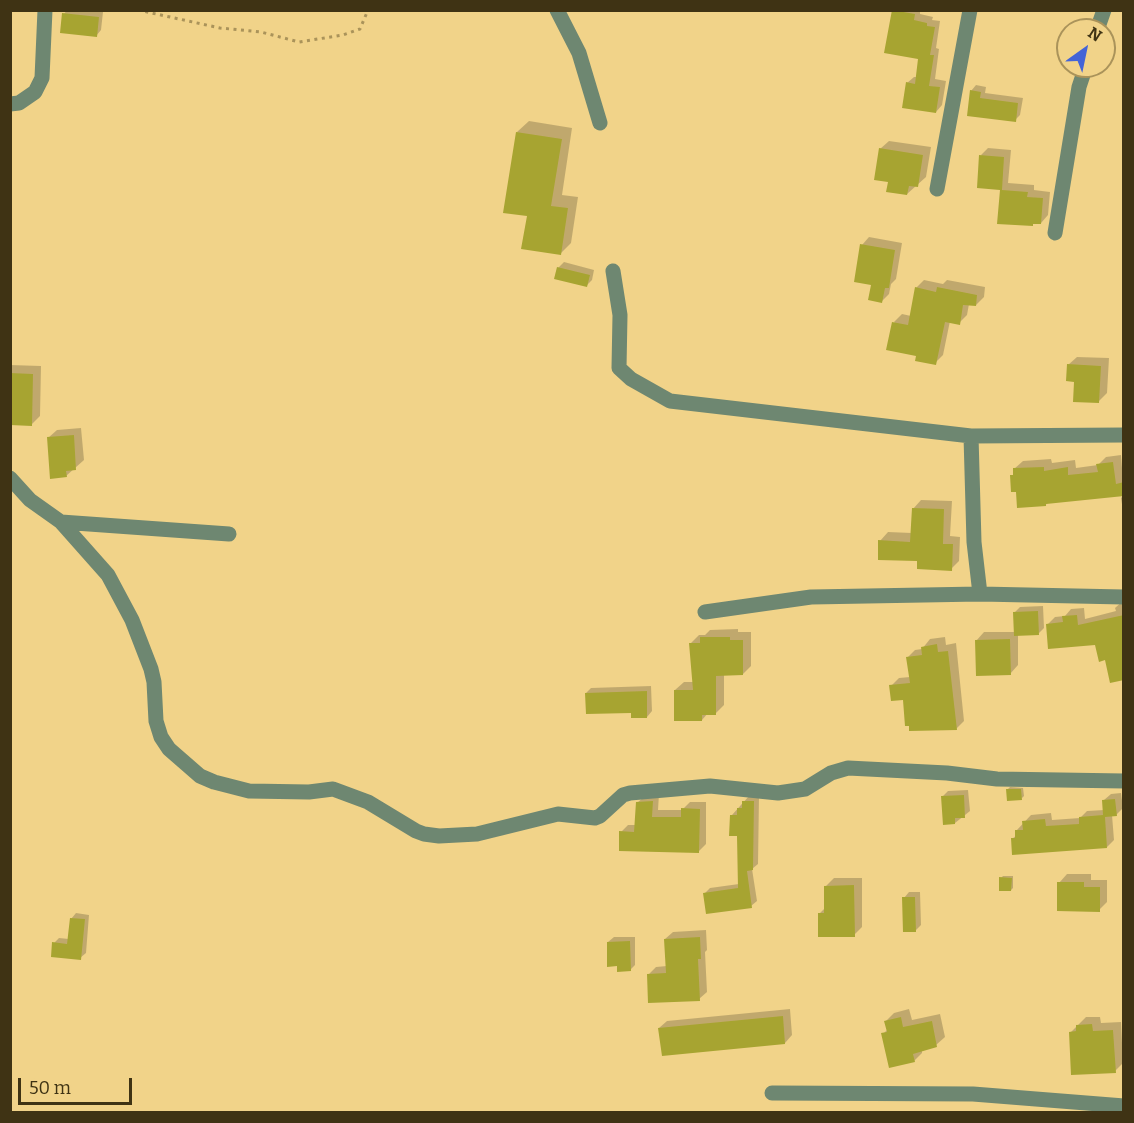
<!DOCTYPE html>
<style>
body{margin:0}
#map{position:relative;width:1134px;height:1123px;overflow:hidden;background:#f1d389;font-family:Bitter,serif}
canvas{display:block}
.frame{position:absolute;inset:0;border:12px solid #3f3314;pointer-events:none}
.north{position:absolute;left:1056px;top:18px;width:60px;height:60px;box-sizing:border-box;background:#f1d389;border:2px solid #aa935a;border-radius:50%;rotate:33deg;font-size:16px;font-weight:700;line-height:24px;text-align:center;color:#3f3314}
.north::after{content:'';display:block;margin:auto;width:21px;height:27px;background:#4464d7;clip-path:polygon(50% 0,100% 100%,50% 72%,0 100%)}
.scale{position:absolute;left:18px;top:1078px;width:114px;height:27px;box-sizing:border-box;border:3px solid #3f3314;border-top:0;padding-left:8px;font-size:18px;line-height:21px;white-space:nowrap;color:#3f3314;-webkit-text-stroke:4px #f1d389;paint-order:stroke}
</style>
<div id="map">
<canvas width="1134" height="1123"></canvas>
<div class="frame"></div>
<div class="north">N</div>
<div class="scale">50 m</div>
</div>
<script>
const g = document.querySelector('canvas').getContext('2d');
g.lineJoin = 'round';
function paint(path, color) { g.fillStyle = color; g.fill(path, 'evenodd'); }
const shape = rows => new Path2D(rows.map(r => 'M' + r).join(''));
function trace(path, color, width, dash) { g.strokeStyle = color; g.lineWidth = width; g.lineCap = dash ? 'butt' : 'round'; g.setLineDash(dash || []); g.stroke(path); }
paint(shape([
 [67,10,103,12,101,30,96,36,64,14],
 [893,10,920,10,920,14,933,17,932,20,940,21,936,48,939,49,935,79,946,81,942,105,936,112,907,83,914,77,917,77,920,58],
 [976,85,986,87,985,93,1023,98,1020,115,1015,120,968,115,971,91],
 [529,121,572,128,562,195,578,197,571,243,560,254,528,215,517,132],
 [889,141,931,147,926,177,907,194,889,181,880,149],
 [988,148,1011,150,1008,183,1034,185,1034,190,1050,192,1048,215,1041,223,1035,222,1032,225,999,222,1001,188,981,155],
 [869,237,902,243,896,279,891,284,889,294,882,301,873,284,862,245],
 [564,262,594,270,592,280,587,285,558,268],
 [924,280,943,284,947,280,985,287,984,297,976,305,969,304,967,315,959,323,950,321,943,355,935,363,918,355,894,322,902,314,911,316,916,288],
 [1077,357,1109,358,1107,393,1099,401,1075,380,1068,365],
 [10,365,41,366,40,416,32,424,10,424],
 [81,428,84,460,66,476,48,438,57,430],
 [1121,455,1124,494,1048,503,1045,505,1017,490,1012,476,1015,473,1014,469,1023,461,1051,459,1052,463,1075,460,1076,468,1098,465,1106,457],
 [1124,495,1124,517,1121,498],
 [921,500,952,501,950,536,960,537,959,561,951,569,919,560,880,541,888,532,912,533,913,509],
 [1124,600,1124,678,1106,659,1096,644,1048,624,1055,617,1065,616,1071,609,1084,608,1085,619,1116,611,1115,608],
 [1043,606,1044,628,1039,633,1018,634,1018,665,1010,674,976,641,984,632,1016,632,1015,612,1020,607],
 [738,629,738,632,751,632,751,666,743,674,724,674,724,705,716,713,708,713,702,720,675,690,684,682,694,682,691,643,699,635,705,635,710,630],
 [945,637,946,645,956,643,964,721,956,729,904,699,891,686,899,678,910,677,907,658,915,650,922,649,930,639],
 [651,686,652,711,647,717,586,693,591,688],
 [1010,787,1023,788,1024,796,1022,798,1008,789],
 [968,790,970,811,955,823,943,796,948,791],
 [1121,793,1123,808,1116,815,1112,815,1114,840,1107,847,1012,839,1017,835,1016,831,1031,815,1051,813,1052,820,1080,818,1087,811,1104,810,1104,800,1111,794],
 [659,794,658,810,682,810,690,802,706,802,706,844,699,851,621,832,628,825,636,825,637,803,645,796],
 [749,796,759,797,758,864,752,869,757,901,751,906,705,893,710,888,739,884,739,834,732,815],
 [1067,874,1091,874,1091,880,1107,880,1107,902,1099,910,1059,883],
 [1003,876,1013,876,1013,888,1011,890,1001,878],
 [834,878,862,878,862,927,854,935,819,914,826,907,826,886],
 [909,892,920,892,921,925,915,931,904,898],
 [76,913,89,915,86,953,80,958,54,943,59,938,69,939,71,919],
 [706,930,707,950,705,952,707,992,699,999,649,974,656,967,667,966,665,939,673,932],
 [614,937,635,937,635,965,630,970,618,965,608,942],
 [790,1009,792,1035,785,1043,659,1028,667,1021],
 [909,1009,912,1020,940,1014,945,1037,936,1045,922,1050,922,1053,914,1061,883,1034,888,1029,886,1021,894,1013],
 [1086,1017,1100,1017,1101,1023,1121,1022,1123,1063,1115,1071,1071,1032]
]), '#0003');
paint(shape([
 [892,10,915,14,914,20,927,23,927,26,935,27,930,55,934,55,929,86,940,87,936,113,902,108,906,82,915,84,918,59,884,53],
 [62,13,99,17,97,37,60,33],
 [970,90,981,92,980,98,1018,103,1016,122,967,116],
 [516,132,562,139,551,206,568,208,561,255,521,249,527,216,503,213],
 [879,148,923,155,918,187,909,186,907,195,886,192,888,182,874,180],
 [979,155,1004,157,1002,190,1028,192,1027,197,1043,198,1041,224,1033,224,1033,226,997,224,1000,190,977,188],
 [860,244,895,250,889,288,885,288,882,303,868,300,871,285,854,282],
 [557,267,590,275,587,287,554,279],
 [915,287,936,292,937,287,977,295,976,306,963,305,960,325,945,322,936,365,915,361,916,356,886,350,892,322,908,325],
 [1067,364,1101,366,1099,403,1073,402,1074,382,1066,381],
 [10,373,33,374,32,426,10,425],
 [74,435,76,470,66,471,67,477,50,479,47,437],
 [1113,462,1116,484,1124,482,1124,496,1046,504,1046,506,1017,508,1016,492,1011,492,1010,475,1013,475,1013,468,1044,467,1044,471,1068,467,1068,475,1098,472,1096,464],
 [912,508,944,509,943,544,953,544,952,571,917,569,917,561,878,560,878,540,910,542],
 [1038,611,1039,635,1014,636,1013,612],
 [1077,615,1078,625,1124,615,1124,680,1110,683,1105,660,1099,662,1095,645,1048,649,1046,624,1063,622,1062,616],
 [700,637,730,637,730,640,743,640,743,675,716,676,716,715,702,715,702,721,674,721,674,690,693,690,689,643,700,643],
 [1010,639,1011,675,976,676,975,640],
 [937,644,938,652,948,651,957,730,909,731,909,726,905,726,903,700,891,701,889,685,910,683,906,657,922,655,921,647],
 [647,691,647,718,631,718,631,713,586,714,585,693],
 [1006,789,1021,789,1022,800,1007,801],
 [964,795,965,818,955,818,955,824,943,825,941,796],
 [1115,799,1117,816,1105,817,1107,848,1012,855,1011,838,1015,838,1015,830,1023,830,1022,821,1045,819,1046,826,1079,824,1079,817,1103,815,1102,800],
 [653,801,652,817,681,817,681,808,700,809,699,853,619,851,619,831,634,832,636,802],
 [742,801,754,801,753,870,747,871,752,908,706,914,703,893,738,888,737,836,729,836,730,815,737,815,737,808,742,808],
 [999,877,1012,878,1011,891,999,891],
 [1057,882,1084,882,1084,887,1100,887,1100,912,1057,911],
 [854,885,855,937,818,937,818,913,824,913,824,886],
 [902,897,915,897,916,932,903,932],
 [70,918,85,919,81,960,51,957,52,942,67,944],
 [700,937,701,959,698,959,700,1001,648,1003,647,974,666,973,664,939],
 [630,941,631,971,617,972,617,966,607,967,607,942],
 [783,1016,785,1044,662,1056,658,1028],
 [901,1017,903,1027,932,1021,937,1047,913,1054,915,1062,889,1068,881,1033,887,1032,884,1021],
 [1092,1024,1093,1031,1113,1030,1116,1073,1071,1075,1069,1032,1076,1031,1076,1025]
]), '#a7a431');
trace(shape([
 [138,10,220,28,261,32,299,42,343,35,360,29,368,10]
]), '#aa935a', 3, [3, 4.5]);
trace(shape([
 [557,10,579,53,600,123],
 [1097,30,1104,10],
 [10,104,19,103,35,92,42,78,45,10],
 [937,189,970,10],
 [1055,233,1079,87,1086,66],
 [613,271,620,315,619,368,631,379,670,401,971,436,974,542,980,594,1124,597],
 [971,436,1124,435],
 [10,478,30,500,61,522,108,575,132,620,151,669,154,682,156,721,161,737,169,749,200,776,214,782,249,791,309,792,333,789,368,802,416,831,424,834,439,836,477,834,558,814,595,818,600,816,623,795,630,793,710,786,778,793,805,789,831,773,848,768,947,773,997,779,1124,781],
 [61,522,229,534],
 [705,612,811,597,980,594],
 [772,1093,973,1094,1124,1106]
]), '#6e8771', 15);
</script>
